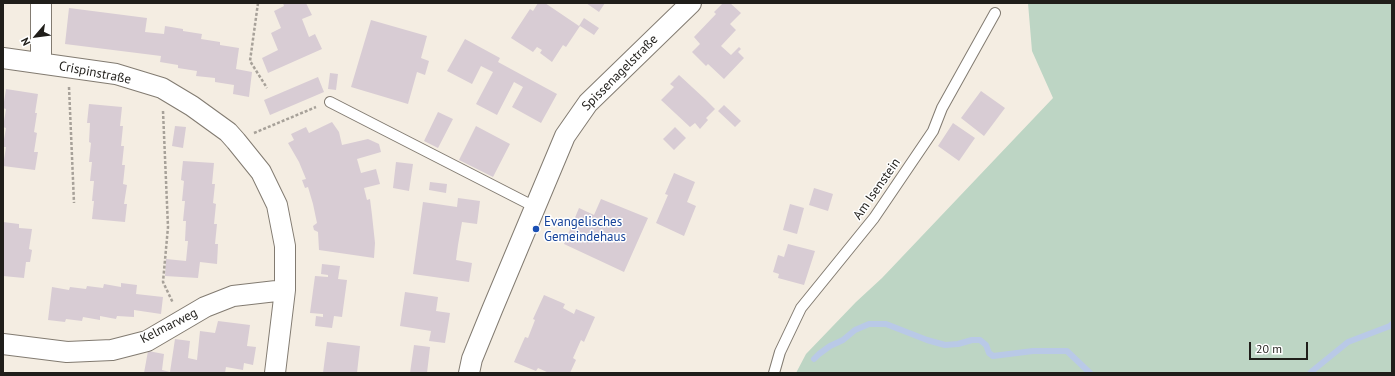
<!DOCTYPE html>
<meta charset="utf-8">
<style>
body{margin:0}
#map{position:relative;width:1395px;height:376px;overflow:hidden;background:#f4ede2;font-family:"PT Sans",sans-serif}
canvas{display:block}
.frame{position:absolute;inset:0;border:4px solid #201e1a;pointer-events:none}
.north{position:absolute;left:16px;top:16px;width:40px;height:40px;-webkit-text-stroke:3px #fff;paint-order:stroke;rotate:242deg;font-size:11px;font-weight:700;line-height:16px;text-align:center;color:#201e1a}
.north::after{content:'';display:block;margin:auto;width:14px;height:18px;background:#201e1a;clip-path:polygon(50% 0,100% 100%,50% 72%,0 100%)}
.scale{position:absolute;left:1249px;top:342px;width:59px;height:18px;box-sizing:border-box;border:2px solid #201e1a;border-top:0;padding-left:5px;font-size:12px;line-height:14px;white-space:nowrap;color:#201e1a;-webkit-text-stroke:3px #fff;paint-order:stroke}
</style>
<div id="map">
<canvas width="1395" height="376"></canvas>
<div class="frame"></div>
<div class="north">N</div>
<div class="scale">20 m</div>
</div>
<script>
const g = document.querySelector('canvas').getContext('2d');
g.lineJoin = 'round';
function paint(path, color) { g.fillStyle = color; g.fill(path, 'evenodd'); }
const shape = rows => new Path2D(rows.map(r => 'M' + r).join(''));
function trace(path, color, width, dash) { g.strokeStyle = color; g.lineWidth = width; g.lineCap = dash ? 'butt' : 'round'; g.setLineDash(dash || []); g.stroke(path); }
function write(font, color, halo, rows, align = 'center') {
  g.font = font + ' "PT Sans",sans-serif'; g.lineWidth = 3; g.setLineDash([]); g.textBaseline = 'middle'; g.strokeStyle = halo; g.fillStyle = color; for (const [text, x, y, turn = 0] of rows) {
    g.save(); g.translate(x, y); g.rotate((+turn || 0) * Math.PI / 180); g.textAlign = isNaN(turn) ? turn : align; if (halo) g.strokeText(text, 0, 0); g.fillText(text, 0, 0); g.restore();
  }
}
paint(shape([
 [1028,3,1392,3,1392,373,796,373,806,354,856,302,882,278,1053,98,1032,51]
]), '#bdd5c4');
trace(shape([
 [814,359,819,354,830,346,843,340,855,330,869,324,886,324,927,340,945,345,958,344,972,340,980,340,986,345,989,353,993,356,1033,351,1067,351,1090,373],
 [1311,372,1348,342,1390,326,1392,324]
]), '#b9c9e7', 6);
paint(shape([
 [283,3,306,3,312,15,302,19,309,37,315,34,322,49,268,73,262,58,278,50,271,33,281,28,274,11,284,6],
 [538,3,545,3,579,26,584,18,599,28,594,35,580,26,566,47,563,45,552,62,540,53,542,50,537,47,533,52,511,38,530,9,533,11],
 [586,3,605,3,599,12],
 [723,3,730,3,741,13,730,24,736,30,721,46,731,55,739,47,741,49,738,52,744,58,724,79,708,64,706,66,692,52,700,44,694,37,716,14,714,12],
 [69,8,147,18,145,32,164,34,165,26,183,29,183,31,202,34,201,39,220,42,220,45,239,48,236,69,252,72,249,97,233,94,234,85,215,82,215,78,196,76,197,71,178,68,178,65,160,62,161,56,65,44],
 [371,20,427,36,421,58,429,61,425,75,417,72,408,104,351,87],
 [465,39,500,58,498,62,557,94,541,123,512,107,523,87,514,82,497,115,476,104,493,72,481,66,472,84,447,71],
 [330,73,338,74,336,90,328,89],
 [679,75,705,99,715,109,706,118,708,120,700,129,695,123,690,127,661,100,674,87,670,84],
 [318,77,324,92,270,115,264,100],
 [6,89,38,94,35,113,37,113,34,132,37,133,34,152,38,152,35,170,3,166,6,147,3,147,3,145,6,128,3,127,6,109,3,108],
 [981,91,1005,108,984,136,961,118],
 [89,104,122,107,120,126,123,126,121,146,124,146,122,165,125,165,123,184,127,185,124,204,127,204,125,222,92,219,94,201,92,201,94,181,90,181,92,162,89,162,91,143,89,142,90,123,87,123],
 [724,105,741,121,735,127,718,111],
 [438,112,453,119,438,148,424,141],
 [332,122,339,132,342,145,368,139,379,144,381,152,357,159,361,173,376,169,380,184,364,188,367,200,370,199,372,215,375,243,374,258,319,250,318,232,314,230,313,226,317,223,313,204,308,187,305,188,302,180,306,179,299,162,288,143,294,140,291,134,306,127,309,133],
 [953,123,975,138,959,161,938,146],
 [175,126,186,127,183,148,172,146],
 [476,126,510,144,493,177,459,160],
 [675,127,686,138,674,150,663,139],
 [183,161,214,163,212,184,215,184,213,203,216,204,214,224,217,224,215,244,218,244,217,264,200,262,198,278,165,276,166,259,186,261,188,241,185,241,186,221,183,221,185,201,182,201,184,181,181,180],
 [396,162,413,164,409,191,393,188],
 [674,173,695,182,687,202,696,206,684,236,656,223,668,195,665,194],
 [430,182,447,184,446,193,429,190],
 [814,188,833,194,828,211,809,205],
 [458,198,480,201,477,224,462,222,458,245,456,260,472,263,469,282,413,274,423,202,457,207],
 [601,199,648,218,624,272,564,244,579,208,594,215],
 [790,204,804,208,797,234,783,230],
 [3,222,19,224,19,228,32,229,29,249,32,250,30,262,26,262,24,278,3,276],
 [788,244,815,251,804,285,778,278,779,274,773,272,778,255,784,257],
 [322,264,340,266,338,279,347,280,342,317,334,316,332,328,315,326,316,316,323,317,323,314,310,313,315,276,328,277,328,275,321,274],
 [121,283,137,285,136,294,163,297,161,314,134,310,134,317,117,316,116,319,100,316,100,320,83,317,82,321,66,319,65,322,48,320,52,287,69,290,70,287,86,289,87,286,103,288,104,284,121,287],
 [405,292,438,297,436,311,450,313,445,343,429,341,431,331,400,326],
 [544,295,565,304,563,308,574,314,576,309,595,317,584,342,581,340,573,358,576,360,570,373,549,373,538,368,536,371,514,362,525,337,528,338,535,320,533,319],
 [218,321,250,325,247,346,256,347,253,365,244,363,243,370,226,367,225,373,144,373,148,351,164,354,162,370,170,372,175,339,190,341,188,358,197,360,200,331,215,333],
 [327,342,360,346,357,373,323,373],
 [414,345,430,347,427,373,410,373]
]), '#d8ccd4');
const service = shape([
 [330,102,535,207],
 [774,373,780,352,801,308,874,218,933,131,942,108,995,13]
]);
const minor = shape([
 [41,3,41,63],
 [3,58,116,74,162,88,192,106,228,132,236,141,261,172,277,205,285,246,285,290,275,373],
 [3,344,67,352,112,350,147,341,205,307,233,296,285,290],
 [469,373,472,359,492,310,565,136,588,103,691,3]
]);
trace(service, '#827b71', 12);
trace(minor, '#827b71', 22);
trace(shape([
 [258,3,250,61,267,88],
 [69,87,74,203],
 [163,111,168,227,163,282,173,303],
 [254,133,316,107]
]), '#a7a199', 2.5, [3, 2]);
trace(service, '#fff', 10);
trace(minor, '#fff', 20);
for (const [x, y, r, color] of [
 [536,229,4,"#1a4fb4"]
]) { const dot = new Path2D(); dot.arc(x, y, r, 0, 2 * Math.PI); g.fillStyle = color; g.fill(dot); trace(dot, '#fff', 1.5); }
write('13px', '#201e1a', '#fff', [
 ["Crispinstraße",95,73,11],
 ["Spissenagelstraße",620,73,-45],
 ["Am Isenstein",877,189,-55],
 ["Kelmarweg",169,326,-27]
]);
write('13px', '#164399', '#fff', [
 ["Evangelisches",544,222],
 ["Gemeindehaus",544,237]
], 'left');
</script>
